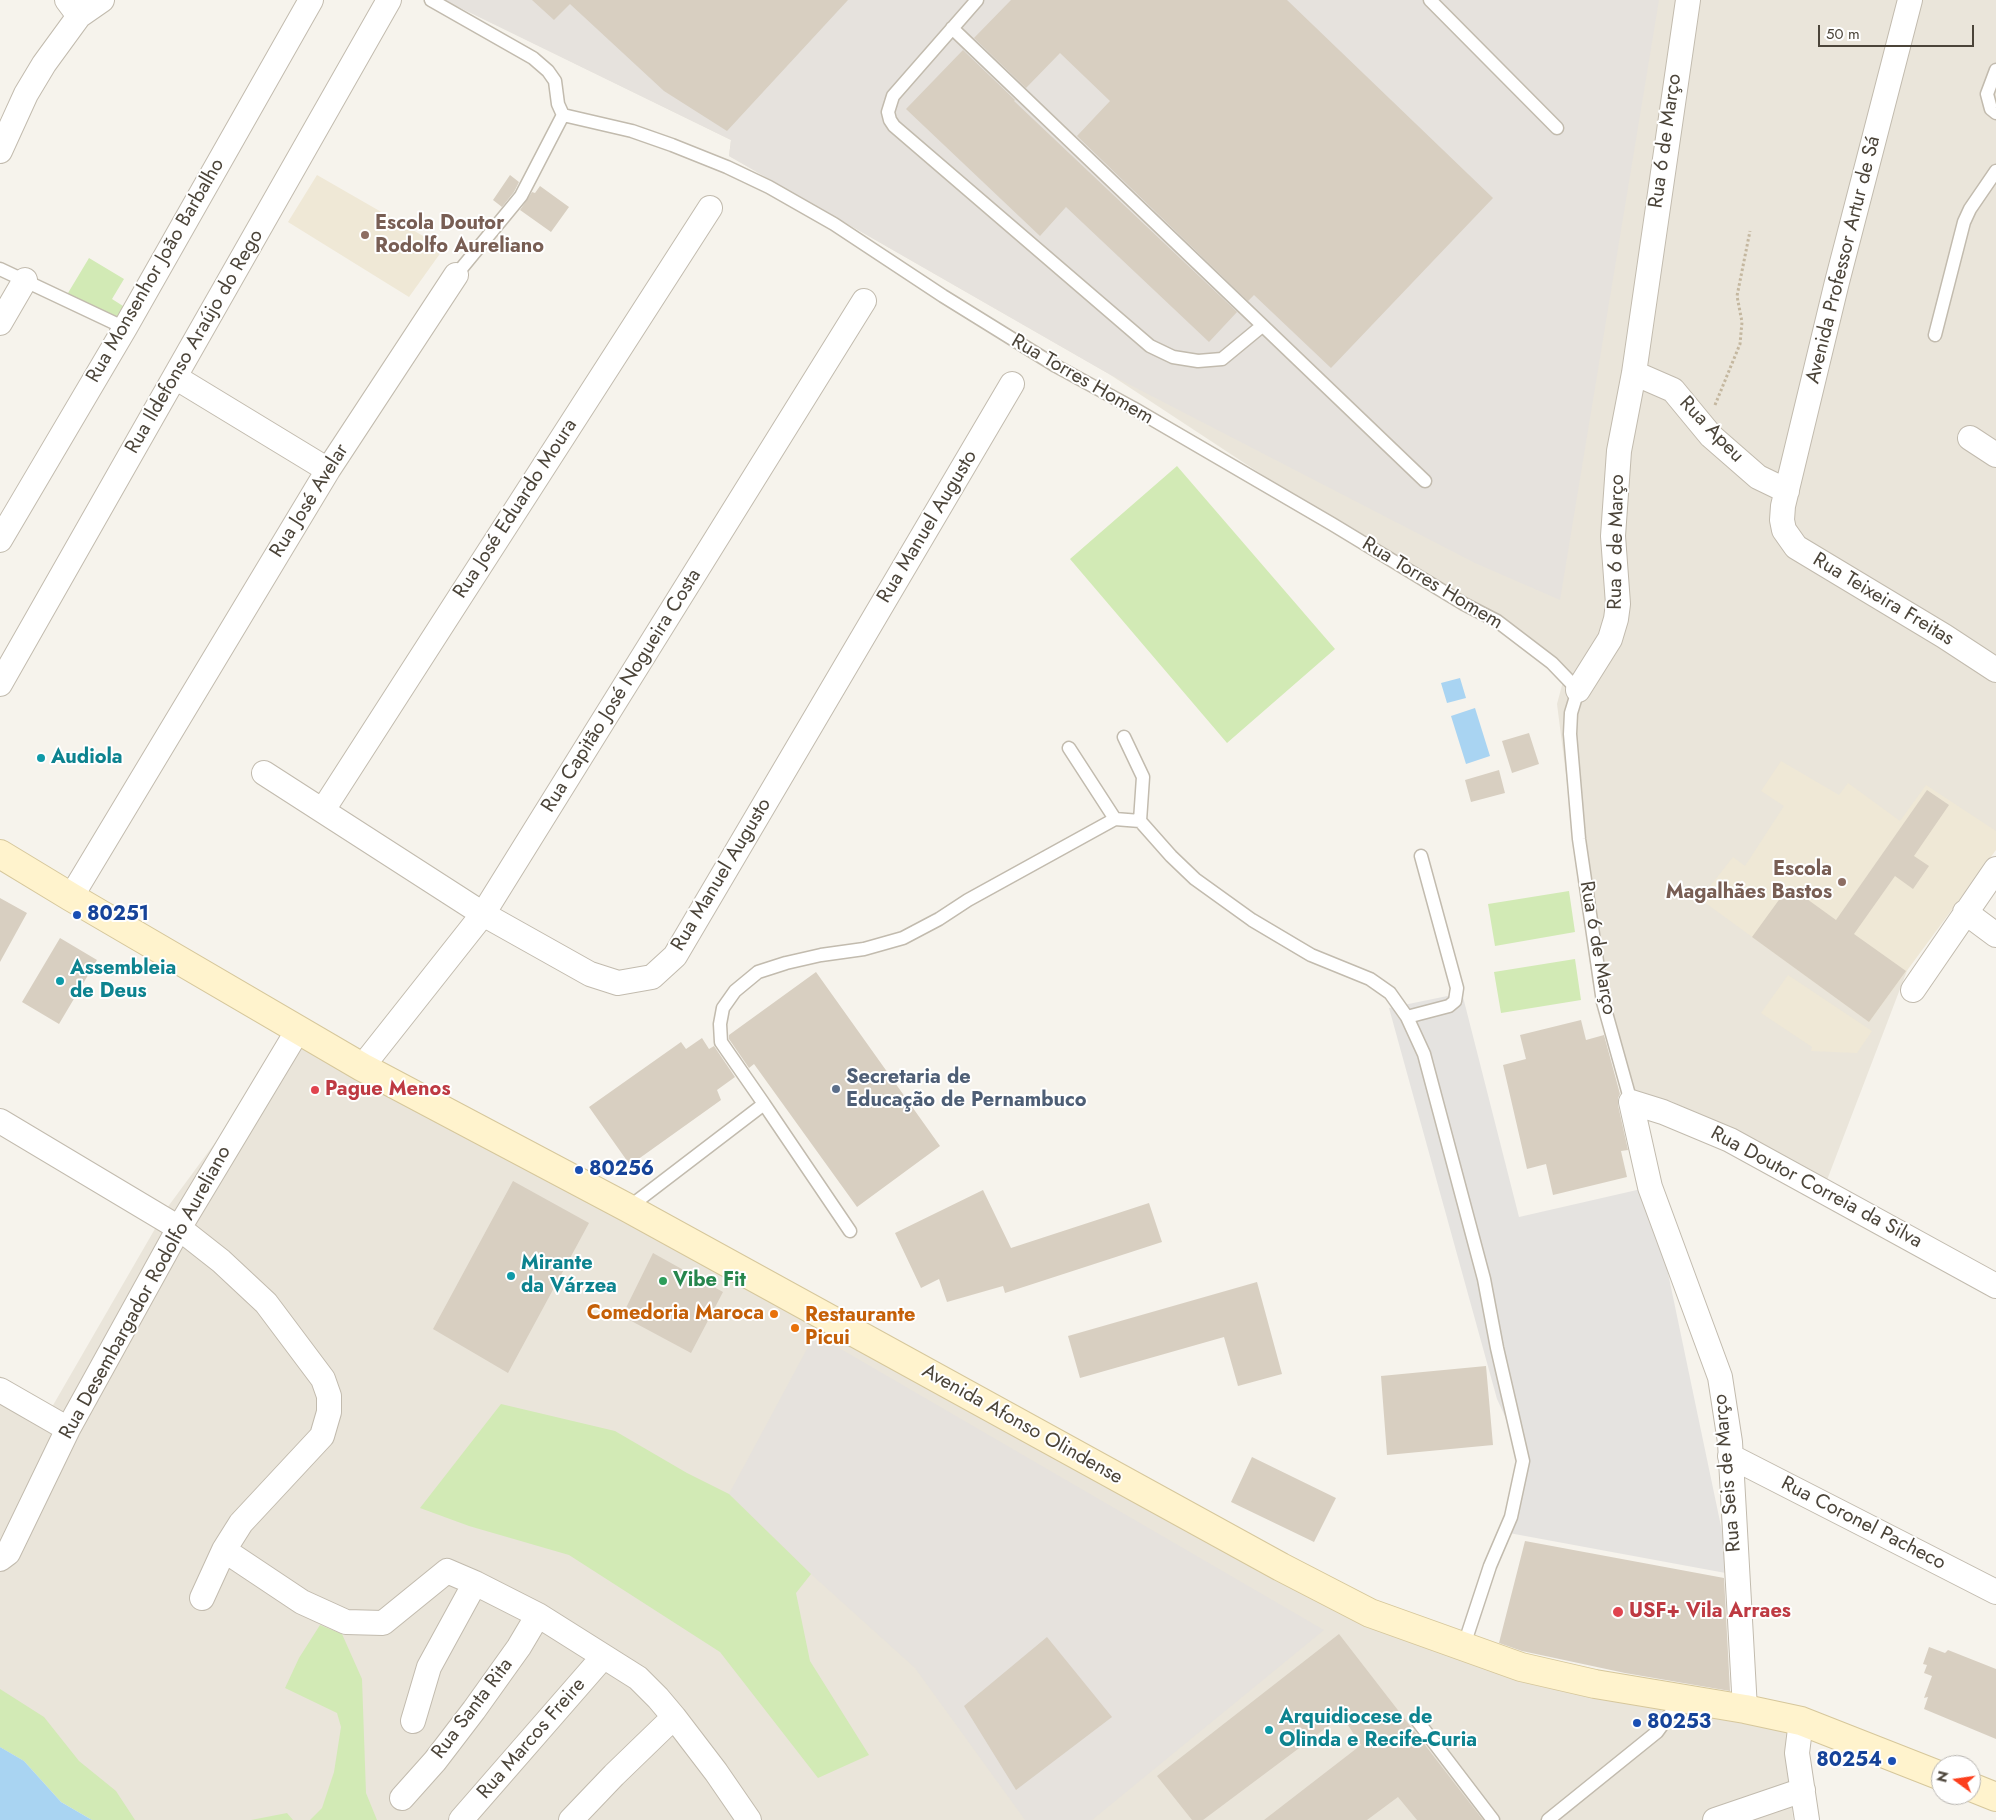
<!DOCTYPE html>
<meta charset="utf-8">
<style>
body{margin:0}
#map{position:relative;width:1996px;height:1820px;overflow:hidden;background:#f6f3ec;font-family:Jost,sans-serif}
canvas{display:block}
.north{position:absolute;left:1931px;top:1755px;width:50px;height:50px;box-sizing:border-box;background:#fff;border:1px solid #b7b4b0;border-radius:50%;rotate:284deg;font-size:14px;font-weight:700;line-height:20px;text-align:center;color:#4b4439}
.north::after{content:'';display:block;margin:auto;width:18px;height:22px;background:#fc3f1d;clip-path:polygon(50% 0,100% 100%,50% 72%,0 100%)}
.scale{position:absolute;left:1818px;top:25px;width:156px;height:22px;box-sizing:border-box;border:2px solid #4b4439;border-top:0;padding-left:6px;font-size:15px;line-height:18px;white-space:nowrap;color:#4b4439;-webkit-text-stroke:4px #fff;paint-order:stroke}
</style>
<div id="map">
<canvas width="1996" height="1820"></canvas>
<div class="north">N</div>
<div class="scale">50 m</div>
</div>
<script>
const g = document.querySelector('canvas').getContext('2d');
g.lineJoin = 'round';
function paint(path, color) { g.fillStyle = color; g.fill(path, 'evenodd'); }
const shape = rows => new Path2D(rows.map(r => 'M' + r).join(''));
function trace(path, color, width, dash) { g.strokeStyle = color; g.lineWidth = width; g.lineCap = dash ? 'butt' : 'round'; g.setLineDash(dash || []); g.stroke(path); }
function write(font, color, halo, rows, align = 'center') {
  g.font = font + ' Jost,sans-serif'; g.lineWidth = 4; g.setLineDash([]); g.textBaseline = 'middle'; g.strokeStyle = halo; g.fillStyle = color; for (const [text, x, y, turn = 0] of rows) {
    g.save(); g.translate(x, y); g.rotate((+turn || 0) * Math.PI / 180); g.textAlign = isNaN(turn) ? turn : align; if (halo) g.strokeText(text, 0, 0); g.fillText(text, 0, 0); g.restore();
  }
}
paint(shape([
 [445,0,1996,0,1996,838,1913,955,1827,1180,1671,1101,1622,1094,1592,980,1557,704,1565,674,1109,374,729,156,731,140],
 [298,1030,1370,1603,1515,1656,1787,1731,1793,1820,92,1820,24,1761,0,1747,0,1376,52,1407,167,1208]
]), '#eae5da');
paint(shape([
 [444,0,1659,0,1560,600,1475,563,1109,374,729,156,731,140],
 [815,1334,1324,1630,1092,1820,1025,1820,915,1668,811,1574,729,1494]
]), '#e6e2dd');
paint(shape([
 [317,175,444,248,409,297,288,222],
 [1781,761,1839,795,1848,783,1900,821,1926,785,1996,831,1996,850,1869,1022,1700,899,1733,857,1745,866,1784,806,1761,791],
 [1788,975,1872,1031,1857,1053,1811,1051,1812,1047,1761,1013]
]), '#efe8d6');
paint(shape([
 [89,258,124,279,112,299,131,311,120,320,65,298],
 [1177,466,1335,649,1227,743,1070,559],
 [1569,891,1575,932,1495,946,1488,904],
 [1575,959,1581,1000,1501,1013,1494,972],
 [501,1404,615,1431,687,1473,729,1494,811,1574,796,1593,810,1661,869,1755,818,1778,720,1652,569,1555,469,1526,420,1508],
 [320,1625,342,1634,362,1679,366,1793,377,1820,310,1820,322,1808,334,1772,341,1727,337,1713,285,1688,299,1658],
 [0,1689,44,1717,79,1761,116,1791,135,1820,92,1820,61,1802,24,1761,0,1747],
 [287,1813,293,1820,251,1820]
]), '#d2eab5');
paint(shape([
 [1462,993,1519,1217,1650,1187,1731,1574,1509,1533,1520,1449,1497,1399,1389,1008]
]), '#e5e3e0');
paint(shape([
 [1460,678,1466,698,1447,703,1441,683],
 [1475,708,1490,756,1466,764,1451,716],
 [0,1747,24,1761,61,1802,92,1820,0,1820]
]), '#a9d4f2');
paint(shape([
 [532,0,848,0,727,131,664,91,570,4,554,20],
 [1011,0,1287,0,1493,198,1331,368,1254,295,1248,301,1077,136,1110,101,1060,53,1026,88,974,38],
 [963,50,1015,100,1014,101,1237,312,1209,342,1066,207,1040,236,906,109],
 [510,175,519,182,514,192,502,207,493,200],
 [540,186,569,207,551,232,520,210,532,192,535,193],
 [1529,733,1539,764,1512,773,1502,741],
 [1499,770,1505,793,1471,802,1465,780],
 [1927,790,1949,805,1914,856,1929,866,1913,889,1895,876,1854,934,1906,971,1869,1022,1752,937,1789,886,1836,920],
 [0,898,27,913,0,962],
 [60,938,97,960,59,1024,22,1002],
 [816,972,940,1146,857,1207,754,1064,749,1068,729,1039,729,1035],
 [1581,1020,1586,1040,1604,1035,1620,1094,1618,1098,1618,1105,1628,1150,1621,1151,1627,1177,1553,1195,1546,1164,1527,1169,1503,1065,1526,1059,1520,1035],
 [702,1038,709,1049,714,1046,735,1077,717,1090,721,1100,630,1165,589,1107,681,1042,686,1049],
 [513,1181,589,1223,508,1373,433,1329],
 [983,1190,1011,1248,1149,1203,1162,1242,1005,1293,1003,1286,947,1302,939,1279,921,1288,895,1233],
 [653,1253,723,1292,691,1353,622,1316],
 [1257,1282,1282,1374,1238,1386,1224,1337,1080,1378,1068,1336],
 [1486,1366,1493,1445,1387,1455,1381,1376],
 [1252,1457,1336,1498,1314,1542,1231,1502],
 [1525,1541,1724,1578,1730,1691,1625,1673,1522,1651,1499,1643],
 [1339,1634,1483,1820,1417,1820,1398,1797,1367,1820,1264,1820,1361,1745,1342,1716,1203,1820,1192,1820,1157,1776],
 [1047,1637,1112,1717,1016,1790,964,1706],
 [1929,1647,1945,1653,1948,1650,1996,1669,1996,1739,1924,1709,1928,1697,1924,1698,1932,1676,1924,1673,1927,1665,1923,1664]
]), '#d8cfc1');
const lane = shape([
 [431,0,533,58,548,71,555,81,558,104,563,115],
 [977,0,893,96,888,112,890,120,894,126,1150,346,1173,357,1198,361,1222,359,1262,326],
 [1430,0,1557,128],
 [952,28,1425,481],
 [1996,70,1987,94,1991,109,1996,113],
 [563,115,632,131,672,145,727,167,769,187,834,224,943,296,1056,366,1133,408,1332,524,1464,604,1497,621,1552,663,1578,690,1571,713,1570,734,1579,839,1603,1002,1631,1102],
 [0,269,125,328],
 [456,275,521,196,563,115],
 [1935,335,1964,222,1970,209,1996,171],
 [1124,737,1143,777,1140,821,1171,856,1195,879,1252,920,1311,955,1370,979,1390,993,1407,1017,1424,1054,1484,1279,1497,1348,1523,1461,1511,1517,1490,1566,1463,1648],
 [1069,748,1115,819,1140,821],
 [1407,1017,1449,1006,1455,1001,1457,988,1421,856],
 [764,1104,721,1042,720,1024,723,1008,735,991,758,972,786,963,821,955,864,949,903,938,939,919,968,900,1115,819],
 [628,1208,764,1104,850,1231],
 [1416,1719,1493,1820],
 [1548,1820,1657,1732,1681,1699]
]);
const street = shape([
 [67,0,79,16],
 [1910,0,1837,282,1783,506,1782,520,1784,530,1796,547,1944,636,1996,670],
 [0,151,26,94,44,64,79,16,102,0],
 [0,323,25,280],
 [1634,373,1673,390,1711,436,1758,477,1787,491],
 [175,377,328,470],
 [1970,438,1996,455],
 [0,540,125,328,311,0],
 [0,684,389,0],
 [1578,690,1610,639,1616,619,1618,604,1613,536,1619,451,1634,373,1688,0],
 [264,773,483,914,590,974,618,983,652,977,675,956,1012,384],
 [323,810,710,208],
 [71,897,328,470,456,275],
 [1965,912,1996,935],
 [1913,990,1996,869],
 [362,1067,483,914,864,301],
 [1631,1102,1650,1187,1720,1377,1730,1442,1745,1709],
 [1631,1102,1663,1112,1730,1140,1996,1286],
 [0,1121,179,1228,221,1261,266,1303,323,1379,329,1396,329,1412,322,1436,241,1523,224,1550,202,1598],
 [0,1390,68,1429],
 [1730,1456,1996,1592],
 [224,1550,302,1602,346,1622,383,1623,447,1571,475,1583,538,1615,638,1678,658,1698,674,1717,716,1772,749,1820],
 [0,1559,8,1553,68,1429,179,1228,298,1030],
 [413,1721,429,1667,475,1583],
 [1801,1721,1797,1753,1807,1820],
 [402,1798,435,1761,474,1710,519,1647,538,1615],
 [461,1820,603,1657],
 [571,1820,614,1775,674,1717],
 [1715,1820,1803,1790]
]);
const secondary = shape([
 [0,854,71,897,362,1067,628,1208,1281,1567,1370,1613,1521,1667,1595,1684,1745,1709,1801,1721,1941,1776],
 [1971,1787,1996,1797]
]);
trace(lane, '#c2bbae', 15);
trace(street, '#c2bbae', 26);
trace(secondary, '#d6c79b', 30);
trace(shape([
 [1715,405,1740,344,1742,322,1737,296,1750,231]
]), '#c4b79f', 3, [2.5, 2.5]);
trace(lane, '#fff', 12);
trace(street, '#fff', 24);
trace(secondary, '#fff3cd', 28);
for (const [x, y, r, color] of [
 [365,235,5,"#8d6e63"],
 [41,758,5,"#0f9aa8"],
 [1842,882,5,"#8d6e63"],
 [77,915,5,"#1a4fb4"],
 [60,981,5,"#0f9aa8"],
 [836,1089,5,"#5c6f8a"],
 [315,1090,5,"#e0444e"],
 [579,1170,5,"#1a4fb4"],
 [511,1276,5,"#0f9aa8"],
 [663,1281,5,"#2e9e5b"],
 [774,1314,5,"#e8710a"],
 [795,1328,5,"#e8710a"],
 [1618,1612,6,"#e0444e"],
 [1637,1723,5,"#1a4fb4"],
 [1269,1730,5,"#0f9aa8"],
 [1892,1761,5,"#1a4fb4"]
]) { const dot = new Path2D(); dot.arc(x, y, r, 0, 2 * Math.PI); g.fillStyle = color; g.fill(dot); trace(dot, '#fff', 2); }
write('20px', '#4b4439', '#fff', [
 ["Rua 6 de Março",1666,141,-82],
 ["Avenida Professor Artur de Sá",1844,260,-76],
 ["Rua Monsenhor João Barbalho",156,271,-60],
 ["Rua Ildefonso Araújo do Rego",195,342,-60],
 ["Rua Torres Homem",1082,380,30],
 ["Rua Apeu",1711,430,46],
 ["Rua José Avelar",310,501,-58],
 ["Rua José Eduardo Moura",516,509,-57],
 ["Rua Manuel Augusto",928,527,-59],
 ["Rua 6 de Março",1617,542,-89],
 ["Rua Torres Homem",1432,584,31],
 ["Rua Teixeira Freitas",1883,600,31],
 ["Rua Capitão José Nogueira Costa",622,691,-58],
 ["Rua Manuel Augusto",722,875,-59],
 ["Rua 6 de Março",1597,948,80],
 ["Rua Doutor Correia da Silva",1816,1188,28],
 ["Rua Desembargador Rodolfo Aureliano",146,1293,-61],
 ["Avenida Afonso Olindense",1022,1425,29],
 ["Rua Seis de Março",1728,1473,-95],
 ["Rua Coronel Pacheco",1863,1524,27],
 ["Rua Santa Rita",473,1709,-53],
 ["Rua Marcos Freire",532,1739,-49]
]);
write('bold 20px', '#785e54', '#fff', [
 ["Escola Doutor",375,224],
 ["Rodolfo Aureliano",375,247],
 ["Escola",1832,870,"right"],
 ["Magalhães Bastos",1832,893,"right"]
], 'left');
write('bold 20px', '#0d838f', '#fff', [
 ["Audiola",51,758],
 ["Assembleia",70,969],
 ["de Deus",70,992],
 ["Mirante",521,1264],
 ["da Várzea",521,1287],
 ["Arquidiocese de",1279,1718],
 ["Olinda e Recife-Curia",1279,1741]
], 'left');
write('bold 20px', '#164399', '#fff', [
 ["80251",87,915],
 ["80256",589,1170],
 ["80253",1647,1723],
 ["80254",1882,1761,"right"]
], 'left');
write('bold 20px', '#4e5e75', '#fff', [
 ["Secretaria de",846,1078],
 ["Educação de Pernambuco",846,1101]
], 'left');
write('bold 20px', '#be3a42', '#fff', [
 ["Pague Menos",325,1090],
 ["USF+ Vila Arraes",1629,1612]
], 'left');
write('bold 20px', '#27864d', '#fff', [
 ["Vibe Fit",673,1281]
], 'left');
write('bold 20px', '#c56008', '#fff', [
 ["Comedoria Maroca",764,1314],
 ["Restaurante",805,1316,"left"],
 ["Picui",805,1339,"left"]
], 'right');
</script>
